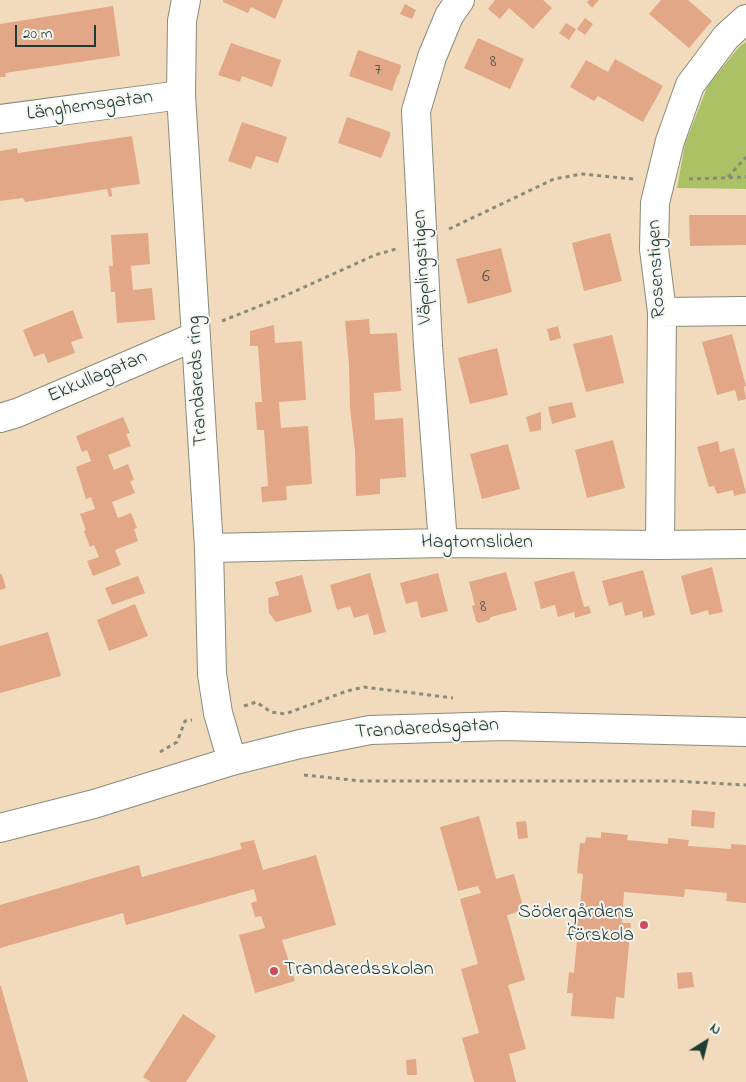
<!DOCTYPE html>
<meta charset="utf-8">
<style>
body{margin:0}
#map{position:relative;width:746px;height:1082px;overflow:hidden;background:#f2dbbd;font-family:"Indie Flower",sans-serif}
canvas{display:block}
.north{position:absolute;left:681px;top:1017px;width:50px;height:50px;-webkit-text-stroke:4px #f6f6f2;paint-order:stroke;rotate:36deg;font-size:14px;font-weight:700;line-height:20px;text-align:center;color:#1f3d34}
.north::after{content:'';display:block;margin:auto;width:18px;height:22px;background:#1f3d34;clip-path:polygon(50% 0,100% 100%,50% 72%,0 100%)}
.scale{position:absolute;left:15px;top:25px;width:81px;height:22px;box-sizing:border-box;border:2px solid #1f3d34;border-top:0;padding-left:6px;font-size:15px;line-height:18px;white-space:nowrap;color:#1f3d34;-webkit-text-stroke:4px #f6f6f2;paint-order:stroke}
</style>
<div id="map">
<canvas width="746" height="1082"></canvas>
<div class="north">N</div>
<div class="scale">20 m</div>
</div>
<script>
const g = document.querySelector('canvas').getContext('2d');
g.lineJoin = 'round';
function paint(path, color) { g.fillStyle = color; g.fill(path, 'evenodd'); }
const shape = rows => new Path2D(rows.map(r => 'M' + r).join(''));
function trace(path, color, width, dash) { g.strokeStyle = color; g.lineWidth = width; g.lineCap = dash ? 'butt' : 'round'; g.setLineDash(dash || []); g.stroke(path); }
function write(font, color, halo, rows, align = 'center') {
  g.font = font + ' "Indie Flower",sans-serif'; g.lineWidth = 4; g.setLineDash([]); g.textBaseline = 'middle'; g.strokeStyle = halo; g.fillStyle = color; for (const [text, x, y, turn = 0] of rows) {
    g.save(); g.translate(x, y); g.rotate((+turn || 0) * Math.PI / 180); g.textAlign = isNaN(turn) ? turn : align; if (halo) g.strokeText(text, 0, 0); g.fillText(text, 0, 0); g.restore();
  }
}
paint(shape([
 [746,42,746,189,677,188,685,144,708,85,740,46]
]), '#abc165');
paint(shape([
 [223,0,283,0,275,19,251,7,248,13,223,2],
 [495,0,543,0,552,8,533,29,509,8,500,19,488,9],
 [589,0,599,0,592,8,587,2],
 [661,0,688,0,712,21,689,48,649,14],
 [405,4,416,10,412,19,400,14],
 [113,6,120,56,5,73,6,77,0,77,0,24],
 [585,18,593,24,585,35,577,29],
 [566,23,576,29,569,40,559,33],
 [478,38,524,59,510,89,464,68],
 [231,43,281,60,272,87,242,76,240,82,218,75],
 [358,50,401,65,399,75,398,74,392,91,349,76],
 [615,59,663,86,643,122,598,96,594,101,570,87,586,60,608,72],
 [347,117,390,132,390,136,381,158,338,143],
 [242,122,287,137,278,163,256,156,251,169,228,161],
 [132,136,140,184,111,188,112,196,109,197,107,189,25,202,23,198,0,201,0,151,17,148,18,153],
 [689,215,746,215,746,245,690,246],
 [148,233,150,264,131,266,133,290,152,288,155,320,117,323,115,292,111,292,109,266,113,266,111,235],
 [610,233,622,281,584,291,572,243],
 [501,248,512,292,468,304,456,259],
 [73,310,83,338,71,342,75,353,48,363,44,353,34,357,23,330],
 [369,319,370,334,397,333,401,391,374,393,375,420,403,418,406,477,380,479,380,494,356,496,355,451,350,408,349,365,345,321],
 [274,325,275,343,302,341,306,400,279,402,281,428,308,426,312,484,286,486,287,500,262,502,261,487,268,486,264,430,257,430,256,417,255,402,262,402,258,346,250,346,250,331],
 [558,326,561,338,550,341,547,329],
 [732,334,746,386,744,387,746,399,738,401,735,390,717,395,702,342],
 [612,335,624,383,586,392,573,344],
 [497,348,508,395,470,404,458,358],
 [572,402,576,417,552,424,548,407],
 [541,412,541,430,530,432,526,417],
 [123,417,130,433,126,434,131,446,108,455,114,470,128,464,134,480,130,481,135,493,112,502,118,518,131,513,137,528,134,529,138,541,115,550,121,565,93,576,87,561,99,557,94,545,90,547,84,531,86,530,80,514,95,509,91,497,86,499,76,467,91,461,87,450,82,452,76,436],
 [613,440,625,488,587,498,575,450],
 [718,441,720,452,734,448,746,493,734,496,733,490,717,494,714,486,709,487,697,447],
 [508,444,520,489,482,499,470,454],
 [712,567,723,612,709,615,708,610,691,615,681,576],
 [643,570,655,615,643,618,642,611,625,616,622,602,609,606,602,581],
 [574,571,584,607,589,606,591,613,575,618,574,612,558,617,555,605,541,609,534,582],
 [506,572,517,610,491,617,489,620,479,623,476,621,472,606,475,605,469,582],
 [370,573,386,632,374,635,368,614,354,618,350,606,337,610,330,585],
 [438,573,448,611,421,618,417,601,406,604,400,583],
 [0,574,2,574,6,588,0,590],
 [302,575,312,612,276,622,269,613,268,598,279,595,275,582],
 [138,576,145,593,112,605,105,588],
 [135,604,148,636,109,651,97,620],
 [48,632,61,676,0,693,0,646],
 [692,810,715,812,714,828,691,826],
 [479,816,496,879,514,874,524,910,507,915,525,980,508,985,526,1049,509,1054,516,1082,474,1082,462,1038,479,1033,461,969,478,964,460,899,481,893,478,886,458,891,440,827],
 [526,821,528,838,518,839,516,822],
 [601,832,628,835,627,840,668,844,668,838,689,840,688,846,731,849,731,844,746,845,746,903,726,901,727,893,685,889,684,897,624,892,622,923,631,923,624,998,616,997,614,1019,571,1016,573,993,567,993,569,972,574,973,577,939,571,939,573,918,579,919,583,874,577,873,580,843,585,843,586,837,601,838],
 [254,840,263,870,316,855,336,925,282,940,295,981,255,993,239,935,265,928,261,916,255,917,251,903,257,901,254,889,126,925,123,913,0,948,0,905,139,865,142,877,242,849,240,843],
 [692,972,694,987,678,989,677,973],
 [0,986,1,986,28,1082,0,1082],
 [183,1014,216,1036,186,1082,151,1082,143,1077],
 [416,1059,417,1075,407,1075,406,1060]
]), '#e1a786');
const minor = shape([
 [186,0,182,21,181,95,209,548,212,674,218,713,232,761],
 [0,119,181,95],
 [662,312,746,311],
 [0,418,17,413,196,336],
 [443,543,428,346,416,111,432,57,449,16,460,0],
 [660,545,662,312,654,249,655,203,670,141,690,85,726,37,746,19],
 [209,548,443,543,660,545,746,544],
 [0,828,94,804,232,761,300,744,370,730,504,726,746,732]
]);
trace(minor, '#888c78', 30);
trace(shape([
 [728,177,746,157],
 [689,179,746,177],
 [449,229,554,179,582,174,633,179],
 [222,321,289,294,375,255,396,249],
 [244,706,256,702,271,712,285,714,347,691,364,687,453,698],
 [160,752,177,742,185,721,192,720],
 [304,775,361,781,675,781,746,785]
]), '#888c78', 3, [4, 4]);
trace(minor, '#fff', 28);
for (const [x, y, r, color] of [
 [644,925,5,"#d1495b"],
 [274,971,5,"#d1495b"]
]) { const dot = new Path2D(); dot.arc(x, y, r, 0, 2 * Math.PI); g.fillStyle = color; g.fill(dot); trace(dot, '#f6f6f2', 2); }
write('18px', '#505848', null, [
 ["8",493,63],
 ["7",378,71],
 ["6",486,278],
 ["8",483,608]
]);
write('20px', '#1f3d34', '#f6f6f2', [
 ["Länghemsgatan",90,107,-8],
 ["Väpplingstigen",424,267,-93],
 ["Rosenstigen",658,269,-93],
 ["Ekkullagatan",98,378,-23],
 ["Trandareds ring",199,381,-93],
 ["Hagtornsliden",477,544],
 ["Trandaredsgatan",427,730,-3]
]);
write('20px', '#1f3d34', '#f6f6f2', [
 ["Södergårdens",634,914],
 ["förskola",634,937],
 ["Trandaredsskolan",284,971,"left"]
], 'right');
</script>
